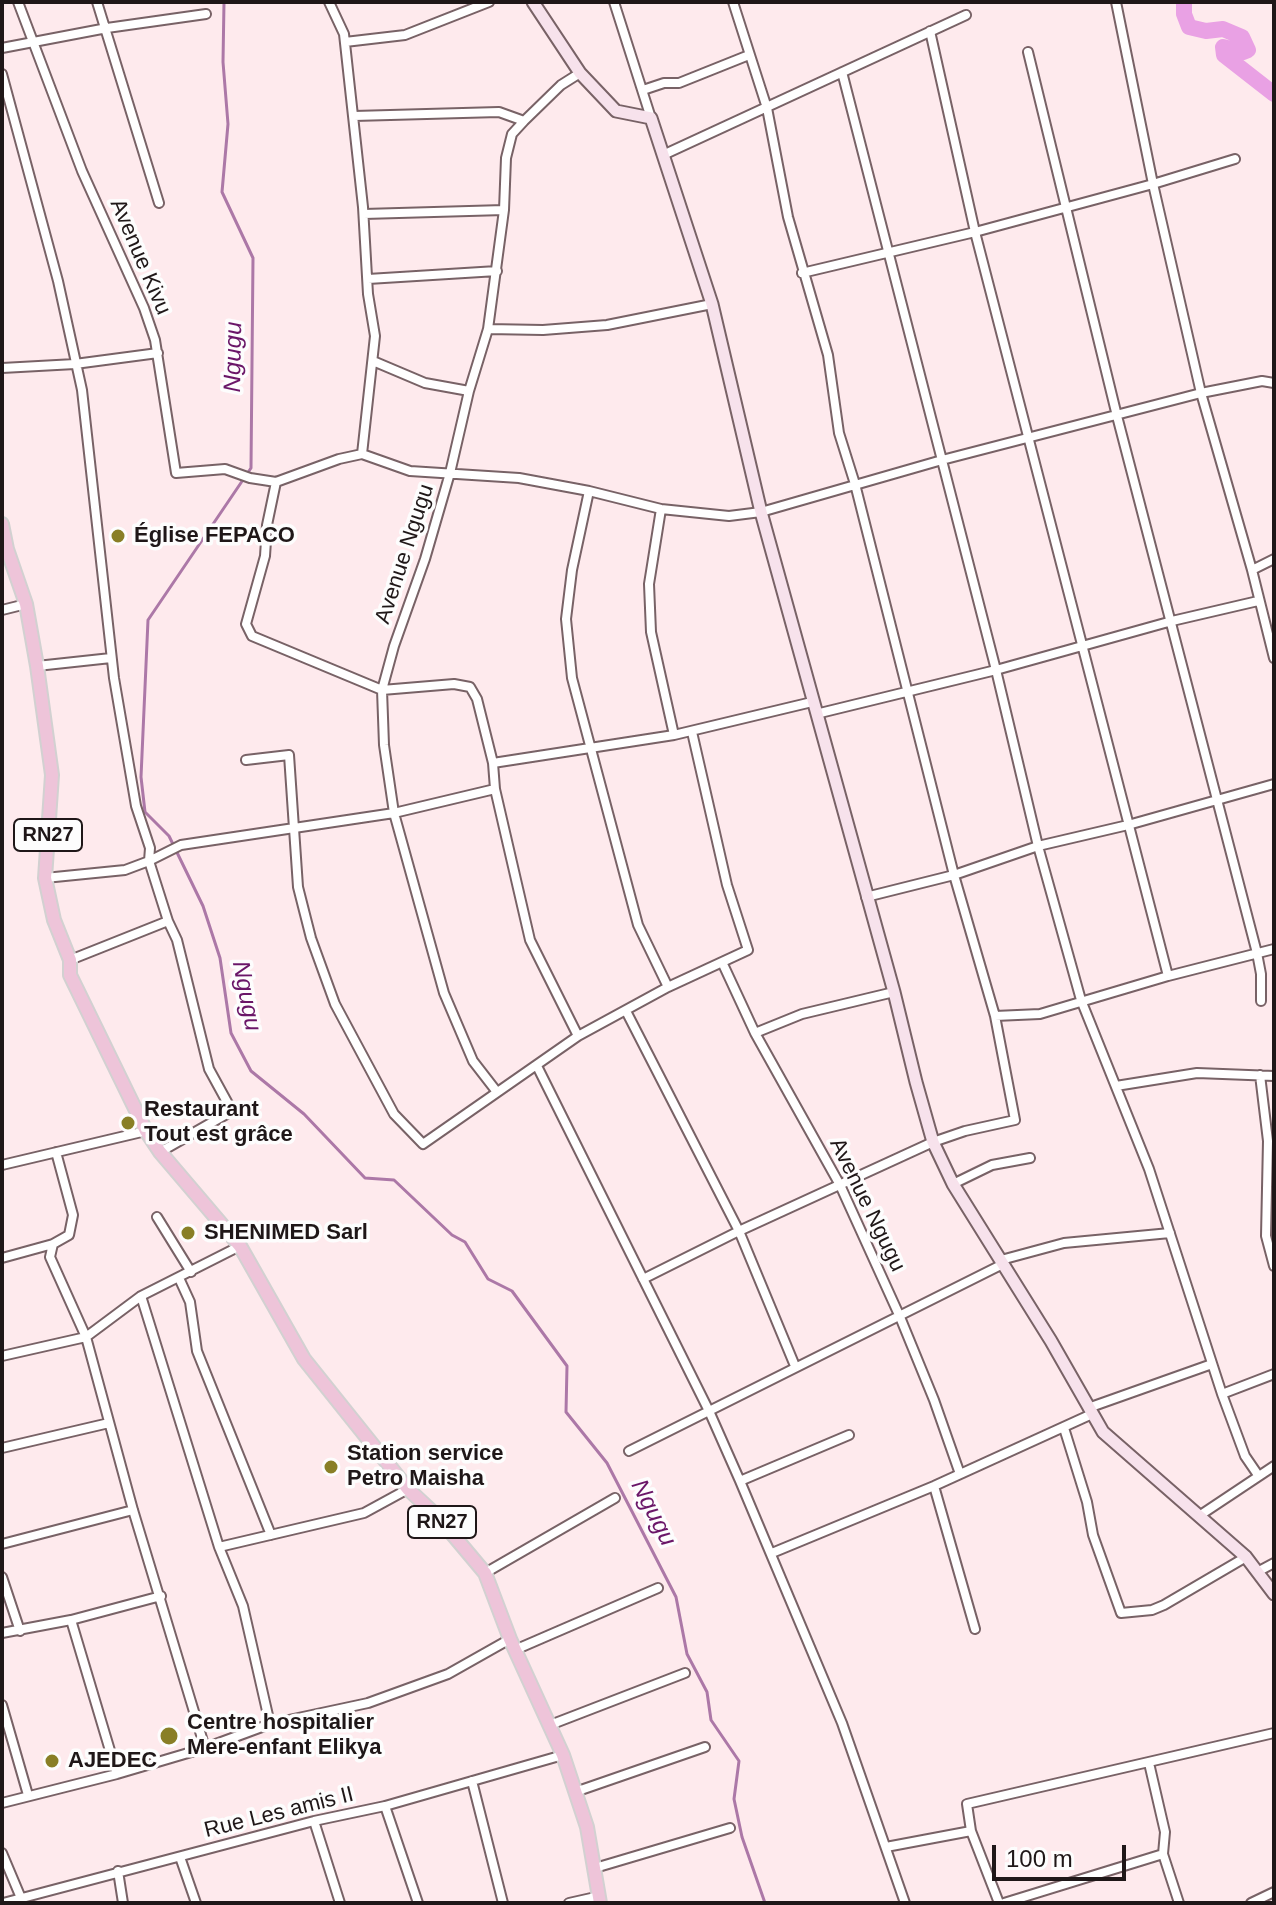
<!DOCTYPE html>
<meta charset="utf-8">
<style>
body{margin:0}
#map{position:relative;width:1276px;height:1905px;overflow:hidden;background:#feeaed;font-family:Helvetica,sans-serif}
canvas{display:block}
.frame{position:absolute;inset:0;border:4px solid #1f1718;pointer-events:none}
.scale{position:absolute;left:992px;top:1845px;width:134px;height:36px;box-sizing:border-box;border:4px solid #1f1718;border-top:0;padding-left:10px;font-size:24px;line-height:28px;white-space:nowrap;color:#1f1718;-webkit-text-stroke:6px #fdfdfd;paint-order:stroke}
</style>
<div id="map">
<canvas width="1276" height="1905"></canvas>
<div class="frame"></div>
<div class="scale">100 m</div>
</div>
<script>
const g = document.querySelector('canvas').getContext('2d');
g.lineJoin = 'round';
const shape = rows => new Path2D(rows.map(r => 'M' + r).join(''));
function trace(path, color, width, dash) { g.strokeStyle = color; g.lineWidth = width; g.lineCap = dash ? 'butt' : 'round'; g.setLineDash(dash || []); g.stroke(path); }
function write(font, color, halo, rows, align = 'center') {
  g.font = font + ' Helvetica,sans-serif'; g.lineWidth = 7; g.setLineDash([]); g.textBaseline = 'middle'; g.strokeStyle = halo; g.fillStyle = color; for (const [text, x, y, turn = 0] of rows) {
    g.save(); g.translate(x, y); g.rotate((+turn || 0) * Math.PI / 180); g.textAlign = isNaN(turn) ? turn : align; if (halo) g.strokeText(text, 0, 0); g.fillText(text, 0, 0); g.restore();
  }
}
trace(shape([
 [224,2,223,62,228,124,222,192,253,258,251,468,148,620,141,777,145,812,169,836,203,906,220,958,231,1033,251,1071,304,1114,365,1178,394,1180,452,1235,465,1242,488,1279,512,1291,567,1366,566,1412,607,1463,676,1597,687,1654,707,1692,711,1720,739,1761,734,1799,742,1837,765,1903]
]), '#ac78a7', 3);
trace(shape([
 [1184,2,1184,14,1189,27,1206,31,1223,29,1242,37,1248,50,1243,52,1223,47,1224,55,1274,94]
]), '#e9a1e4', 16);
const street = shape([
 [18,2,82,171,144,308,155,340,176,473,225,469,250,478,276,482,339,459,362,454,410,471,519,478,589,491,661,509,729,516,761,512,942,460,1201,393,1262,381,1274,383],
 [97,2,159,203],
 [329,2,344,34,363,207,368,294,375,336,362,454],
 [614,2,651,118],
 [1116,2,1153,184,1201,393,1252,570,1274,658],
 [930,31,975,232,1168,976],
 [345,42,405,35,489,2],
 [2,48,107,28,206,14],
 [1028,52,1117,416,1257,953,1261,974,1261,1001],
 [842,72,996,670,1038,846,1081,1000,1149,1169,1222,1394,1245,1456,1258,1475],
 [2,74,58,281,82,390,114,678,136,806,150,848,149,861,125,870,45,878],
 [643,90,664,83,679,83,749,55],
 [354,116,499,112,524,121,561,85,580,73],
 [663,155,966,15],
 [364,214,504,210],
 [802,273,975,232,1153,184,1235,159],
 [368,279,497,271],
 [488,329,543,330,607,325,712,304],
 [373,361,425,383,469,391],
 [2,368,75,364,158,353],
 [276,482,267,525,265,556,246,624,252,636,382,690,454,684,470,687,477,699,493,763,495,789,530,940,578,1036],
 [589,491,572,570,566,619,572,678,638,925,668,987],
 [661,509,649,584,651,632,674,735],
 [1252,570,1274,559],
 [2,610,26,604],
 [37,666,111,658],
 [816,714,996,670,1172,621,1258,601],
 [246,760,289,755,298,887,311,938,335,1004,394,1114,423,1144,578,1036,668,987,748,950,727,885,692,732],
 [493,763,674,735,812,702],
 [866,897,954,875,1038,846,1128,825,1274,784],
 [70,960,168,921],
 [722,962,755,1033,840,1185,900,1317,934,1400,960,1474],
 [626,1011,739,1231,795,1366],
 [995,1016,1040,1014,1168,976,1274,949],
 [755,1033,802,1014,894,992],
 [537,1066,709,1411,740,1481,842,1723,905,1903],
 [1260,1075,1268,1141,1266,1236,1274,1266],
 [1116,1086,1197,1073,1274,1076],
 [497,1092,473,1061,444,993,394,813,384,745,382,690,394,646,425,559,450,473,469,391,488,329,504,210,506,158,512,134,524,121],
 [160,1152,232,1111,209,1069,177,940,168,921,149,861,181,845,394,813,495,789],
 [2,1165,146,1131],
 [953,1184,992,1165,1030,1158],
 [157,1217,191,1272],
 [53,1244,50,1257,86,1337,133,1510,205,1748],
 [2,1258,53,1244,69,1235,73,1215,56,1152],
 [1001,1260,1064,1243,1170,1233],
 [179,1278,190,1302,197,1351,271,1535],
 [643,1279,739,1231,933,1142,965,1131,1015,1120,995,1016,954,875,855,484,839,433,828,355,788,217,767,108,733,2],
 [141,1296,219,1547,243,1606,270,1724],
 [2,1356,86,1337,141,1296,240,1246],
 [1222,1394,1274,1374],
 [1088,1408,1212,1364],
 [1064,1428,1087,1502,1093,1535,1121,1613,1152,1610,1164,1605,1246,1557],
 [2,1448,109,1423],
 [629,1451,1003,1264],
 [740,1481,849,1435],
 [934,1486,975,1629],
 [1199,1516,1274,1466],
 [2,1544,133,1510],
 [219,1547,364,1513,408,1489],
 [772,1553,934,1486,1092,1414],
 [1259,1571,1274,1563],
 [485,1573,615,1498],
 [2,1577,20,1631],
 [71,1620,117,1774],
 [2,1633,71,1620,161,1596],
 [517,1649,658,1588],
 [2,1705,28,1795],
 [550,1725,685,1673],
 [1149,1763,1165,1832,1163,1854,1179,1903],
 [472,1781,503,1903],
 [575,1792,705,1747],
 [2,1803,117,1774,205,1748,270,1724,368,1703,448,1674,510,1639],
 [385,1806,418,1903],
 [314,1821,340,1903],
 [886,1847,971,1831],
 [2,1853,21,1898],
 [180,1857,196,1903],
 [595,1868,730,1828],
 [118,1871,123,1903],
 [3,1903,314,1821,385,1806,563,1755],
 [569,1903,600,1896],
 [999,1903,971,1831,967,1804,1274,1733],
 [1004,1903,1163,1854],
 [1251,1903,1274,1892]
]);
const secondary = shape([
 [533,2,580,73,616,111,651,118,712,304,761,512,894,992,916,1082,933,1142,953,1184,1051,1341,1103,1432,1246,1557,1274,1594]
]);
const primary = shape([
 [2,524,7,549,26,604,37,666,52,775,45,878,54,920,70,960,70,975,146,1131,160,1152,240,1246,304,1359,408,1489,438,1517,485,1573,510,1639,563,1755,587,1827,600,1903]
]);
trace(street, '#786266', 12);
trace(secondary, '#786266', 15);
trace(primary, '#d2d1d1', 16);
trace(street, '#fff', 8);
trace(secondary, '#f7e2ec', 11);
trace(primary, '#eec4d9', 12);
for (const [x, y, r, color] of [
 [118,536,8,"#897f26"],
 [128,1123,8,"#897f26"],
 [188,1233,8,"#897f26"],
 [331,1467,8,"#897f26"],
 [169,1736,10,"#897f26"],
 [52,1761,8,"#897f26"]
]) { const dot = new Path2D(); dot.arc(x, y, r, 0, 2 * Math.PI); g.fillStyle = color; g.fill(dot); trace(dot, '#fdfdfd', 3); }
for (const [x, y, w] of [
 [48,835,68],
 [442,1522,68]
]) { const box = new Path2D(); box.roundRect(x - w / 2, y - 16, w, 32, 6); g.fillStyle = '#fdfdfd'; g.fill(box); trace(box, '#1f1718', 2); }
write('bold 20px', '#1f1718', null, [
 ["RN27",48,835],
 ["RN27",442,1522]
]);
write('22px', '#1f1718', '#fdfdfd', [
 ["Avenue Kivu",140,257,67],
 ["Avenue Ngugu",405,554,-72],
 ["Avenue Ngugu",867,1205,64],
 ["Rue Les amis II",279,1813,-14]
]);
write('bold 22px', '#1f1718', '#fdfdfd', [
 ["Église FEPACO",134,536],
 ["Restaurant",144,1110],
 ["Tout est grâce",144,1135],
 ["SHENIMED Sarl",204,1233],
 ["Station service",347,1454],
 ["Petro Maisha",347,1479],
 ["Centre hospitalier",187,1723],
 ["Mere-enfant Elikya",187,1748],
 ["AJEDEC",68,1761]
], 'left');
write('italic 24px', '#6a1668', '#fdfdfd', [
 ["Ngugu",234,357,-89],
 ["Ngugu",246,996,79],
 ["Ngugu",653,1513,63]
]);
</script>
